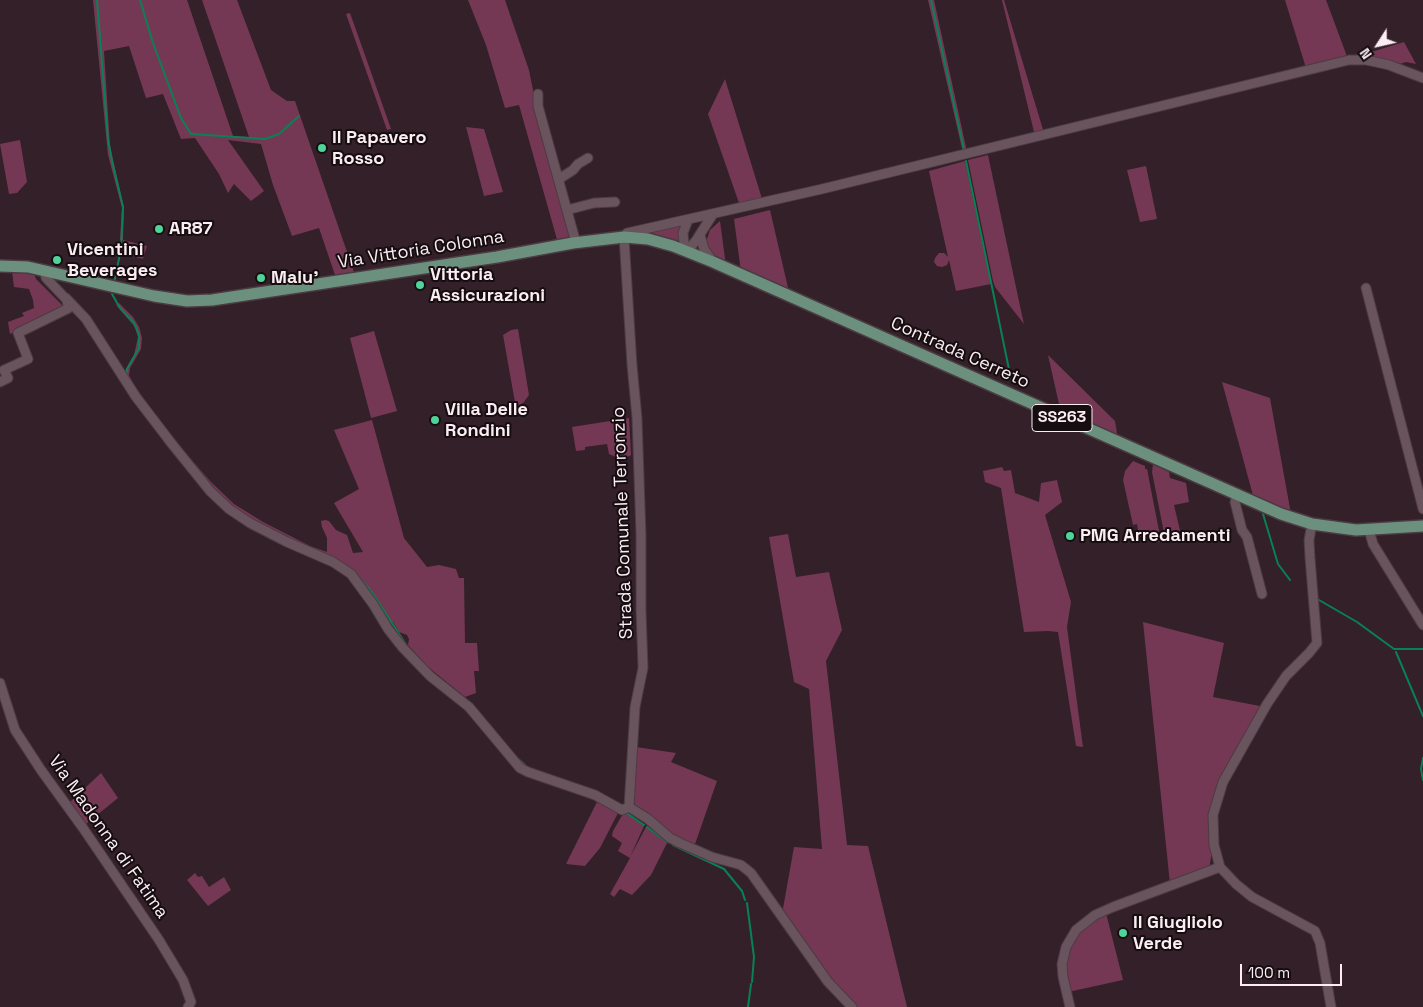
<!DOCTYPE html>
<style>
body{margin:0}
#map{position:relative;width:1423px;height:1007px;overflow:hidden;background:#332028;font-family:"Space Grotesk",sans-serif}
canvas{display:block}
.north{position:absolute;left:1353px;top:20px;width:50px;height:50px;-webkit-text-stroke:4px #150d10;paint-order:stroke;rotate:235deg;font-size:14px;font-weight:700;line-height:20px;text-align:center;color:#fbedf2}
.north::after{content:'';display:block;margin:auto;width:18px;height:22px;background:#fbedf2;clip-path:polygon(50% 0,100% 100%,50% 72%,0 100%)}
.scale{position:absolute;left:1240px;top:964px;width:102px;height:22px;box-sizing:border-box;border:2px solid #fbedf2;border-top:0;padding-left:6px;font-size:15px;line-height:18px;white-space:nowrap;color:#fbedf2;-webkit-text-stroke:4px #150d10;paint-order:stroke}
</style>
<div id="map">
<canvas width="1423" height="1007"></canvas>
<div class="north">N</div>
<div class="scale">100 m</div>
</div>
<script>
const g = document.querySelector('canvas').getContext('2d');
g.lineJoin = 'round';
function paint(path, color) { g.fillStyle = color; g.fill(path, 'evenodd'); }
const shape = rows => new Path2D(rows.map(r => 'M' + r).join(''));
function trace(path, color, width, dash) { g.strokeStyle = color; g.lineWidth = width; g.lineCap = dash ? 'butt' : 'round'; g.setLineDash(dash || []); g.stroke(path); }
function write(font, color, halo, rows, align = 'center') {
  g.font = font + ' "Space Grotesk",sans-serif'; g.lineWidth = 4; g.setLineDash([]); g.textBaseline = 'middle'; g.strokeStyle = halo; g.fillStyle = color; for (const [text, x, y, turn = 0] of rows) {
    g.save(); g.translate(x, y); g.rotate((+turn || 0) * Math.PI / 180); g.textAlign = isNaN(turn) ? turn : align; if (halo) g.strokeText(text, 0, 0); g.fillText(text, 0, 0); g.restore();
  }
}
paint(shape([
 [93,0,187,0,233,136,249,137,202,0,237,0,271,90,287,101,295,101,355,275,336,278,319,228,292,236,273,185,261,144,228,140,264,191,251,201,234,184,228,193,219,174,195,138,181,139,163,94,146,98,129,46,104,51,110,146,124,208,123,240,147,246,143,259,121,253,123,240,120,240,122,208,108,155],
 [468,0,505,0,529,70,535,100,573,240,558,243,519,105,505,108,486,45],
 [928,0,934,0,967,152,963,153],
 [1002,0,1004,0,1044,133,1035,136],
 [1285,0,1326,0,1348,59,1404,42,1416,64,1406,62,1397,65,1379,59,1306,68],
 [350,13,372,75,391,129,387,130,346,14],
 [725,79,763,202,740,206,708,114],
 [466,127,484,129,503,192,484,196],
 [20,140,27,182,17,193,9,194,0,144],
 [988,155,1020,306,1024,324,995,287,993,281,968,160],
 [965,161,991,284,956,291,949,260,947,265,942,267,937,266,934,262,935,258,939,253,944,253,948,257,929,171],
 [1146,166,1157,219,1140,222,1127,170],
 [770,210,789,292,741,272,734,219],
 [720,221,726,266,710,255,706,242,710,230],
 [682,225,682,244,646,234],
 [12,271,34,274,36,279,65,308,10,334,8,322,24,316,22,313,34,308,33,300,29,289,14,287],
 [119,303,133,317,139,327,142,338,141,349,130,368,129,375,134,385,174,440,211,482,234,504,263,522,310,546,327,552,327,538,322,527,321,521,325,520,329,521,336,530,347,535,353,553,363,552,334,503,359,489,334,430,372,420,404,538,427,567,439,565,456,569,459,578,464,578,465,643,477,643,479,671,474,671,476,693,465,697,427,666,408,645,409,639,407,635,399,632,393,622,388,624,352,574,245,517,217,495,123,374,134,355,138,337,135,327,116,305],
 [518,329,529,395,524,402,516,408,503,335,511,330],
 [374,331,397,411,371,418,350,338],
 [1048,355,1115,421,1118,439,1061,413],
 [1222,382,1270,398,1291,514,1254,499],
 [629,418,631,455,622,460,609,454,607,444,585,447,585,450,576,451,572,427],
 [1133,461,1145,466,1145,469,1147,469,1161,541,1155,543,1153,535,1139,537,1137,524,1133,525,1123,480,1125,471],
 [1153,464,1169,472,1170,478,1186,483,1189,502,1174,505,1181,535,1165,538,1152,472],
 [1002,467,1004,471,1011,470,1015,493,1039,502,1041,483,1057,480,1062,502,1045,515,1071,602,1067,627,1083,747,1076,746,1058,632,1048,631,1024,632,1001,488,985,482,983,471],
 [788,534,796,577,829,572,842,630,826,661,847,845,868,846,907,1007,854,1007,832,984,782,914,794,847,822,849,809,689,794,682,769,537],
 [1143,622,1224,643,1213,697,1265,707,1221,784,1210,864,1208,869,1170,884],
 [636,747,676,753,671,762,717,781,694,847,676,838,636,808,634,805],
 [101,773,118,798,86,824,70,802],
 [597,802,618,813,600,848,585,866,566,864],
 [624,812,644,826,630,857,646,827,667,843,651,875,632,895,620,889,614,897,610,894,630,858,618,851,622,843,612,836,613,831],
 [195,873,198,877,202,876,209,887,224,877,231,890,208,906,187,880],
 [1106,913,1123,980,1068,992,1065,964,1072,940,1090,922]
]), '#743854');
trace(shape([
 [97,0,108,139,112,161,123,207,121,249,114,283],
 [140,0,153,43,181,118,191,134,265,139,279,134,299,116],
 [931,0,964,150],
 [966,161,1011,379],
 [112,294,120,308,134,323,139,335,139,348,127,369,127,376],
 [1263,514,1278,564,1290,580],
 [358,577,371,591,407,646],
 [1319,600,1357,622,1394,649,1423,649],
 [1396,652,1423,716],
 [479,713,503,742],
 [516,757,525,765],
 [1423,758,1421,769,1423,780],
 [625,812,644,825],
 [647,827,667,842],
 [673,845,724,869,742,891,745,900],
 [747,903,754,957,752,982],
 [748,1007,751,984]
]), '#0a8055', 2);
const minor = shape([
 [538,94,538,106,576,243],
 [559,179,573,170,578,164,588,158],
 [567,210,594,203,615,202],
 [688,220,683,233,684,243,687,252,697,239,713,214],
 [700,235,704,249,713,262],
 [44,270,46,278,66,299],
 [1366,288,1423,509],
 [66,298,86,319,136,397,172,444,210,491,229,509,250,523,287,542,333,562,351,574,373,604,388,629,403,648,430,676,469,707,520,768,528,772,595,795,622,810,629,807,648,819,670,838,680,843,712,857,741,865,751,873,828,982,852,1007],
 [0,382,8,378,4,370,28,359,18,333,69,308,66,298],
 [1237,494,1235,502,1242,530,1247,537,1262,594],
 [1312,524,1309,540,1310,558,1317,643,1309,653,1286,676,1267,704,1223,782,1213,815,1214,845,1220,867,1236,884,1252,897,1315,931,1320,943,1331,1007],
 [1369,530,1373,544,1423,625],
 [0,683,15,730,41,770,83,828,159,940,183,980,191,1002,188,1007],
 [629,807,635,707,643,668,641,610,641,535,637,418,632,365,624,237,627,233,822,189,1349,60,1366,60,1389,65,1423,78],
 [1070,1007,1063,977,1062,964,1066,947,1076,930,1095,915,1113,907,1220,867]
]);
const major = shape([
 [0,266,28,267,154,296,187,301,212,300,497,257,573,243,624,237,648,239,673,246,713,262,1281,514,1312,524,1356,530,1423,526]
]);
trace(minor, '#4c3b42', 11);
trace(major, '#4c3b42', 14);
trace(minor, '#69535c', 9);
trace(major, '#6b917e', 11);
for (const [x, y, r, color] of [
 [322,148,5,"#4fd399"],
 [159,229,5,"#4fd399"],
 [57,260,5,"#4fd399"],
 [261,278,5,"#4fd399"],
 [420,285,5,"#4fd399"],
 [435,420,5,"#4fd399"],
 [1070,536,5,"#4fd399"],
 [1123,933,5,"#4fd399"]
]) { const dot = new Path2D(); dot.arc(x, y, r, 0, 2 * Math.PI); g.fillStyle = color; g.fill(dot); trace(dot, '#150d10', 2); }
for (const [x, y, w] of [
 [1062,418,60]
]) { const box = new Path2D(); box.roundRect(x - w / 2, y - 13.5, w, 27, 4); g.fillStyle = '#150d10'; g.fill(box); trace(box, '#fbedf2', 1); }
write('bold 16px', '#fbedf2', null, [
 ["SS263",1062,418]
]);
write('bold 18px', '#fbedf2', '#150d10', [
 ["Il Papavero",332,138],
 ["Rosso",332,159],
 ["AR87",169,229],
 ["Vicentini",67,250],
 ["Beverages",67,271],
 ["Vittoria",430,275],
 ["Assicurazioni",430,296],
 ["Malu'",271,278],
 ["Villa Delle",445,410],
 ["Rondini",445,431],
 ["PMG Arredamenti",1080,536],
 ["Il Giugliolo",1133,923],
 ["Verde",1133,944]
], 'left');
write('18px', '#fbedf2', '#150d10', [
 ["Via Vittoria Colonna",421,250,-9],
 ["Contrada Cerreto",960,353,24],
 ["Strada Comunale Terronzio",623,523,-92],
 ["Via Madonna di Fatima",108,837,55]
]);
</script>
